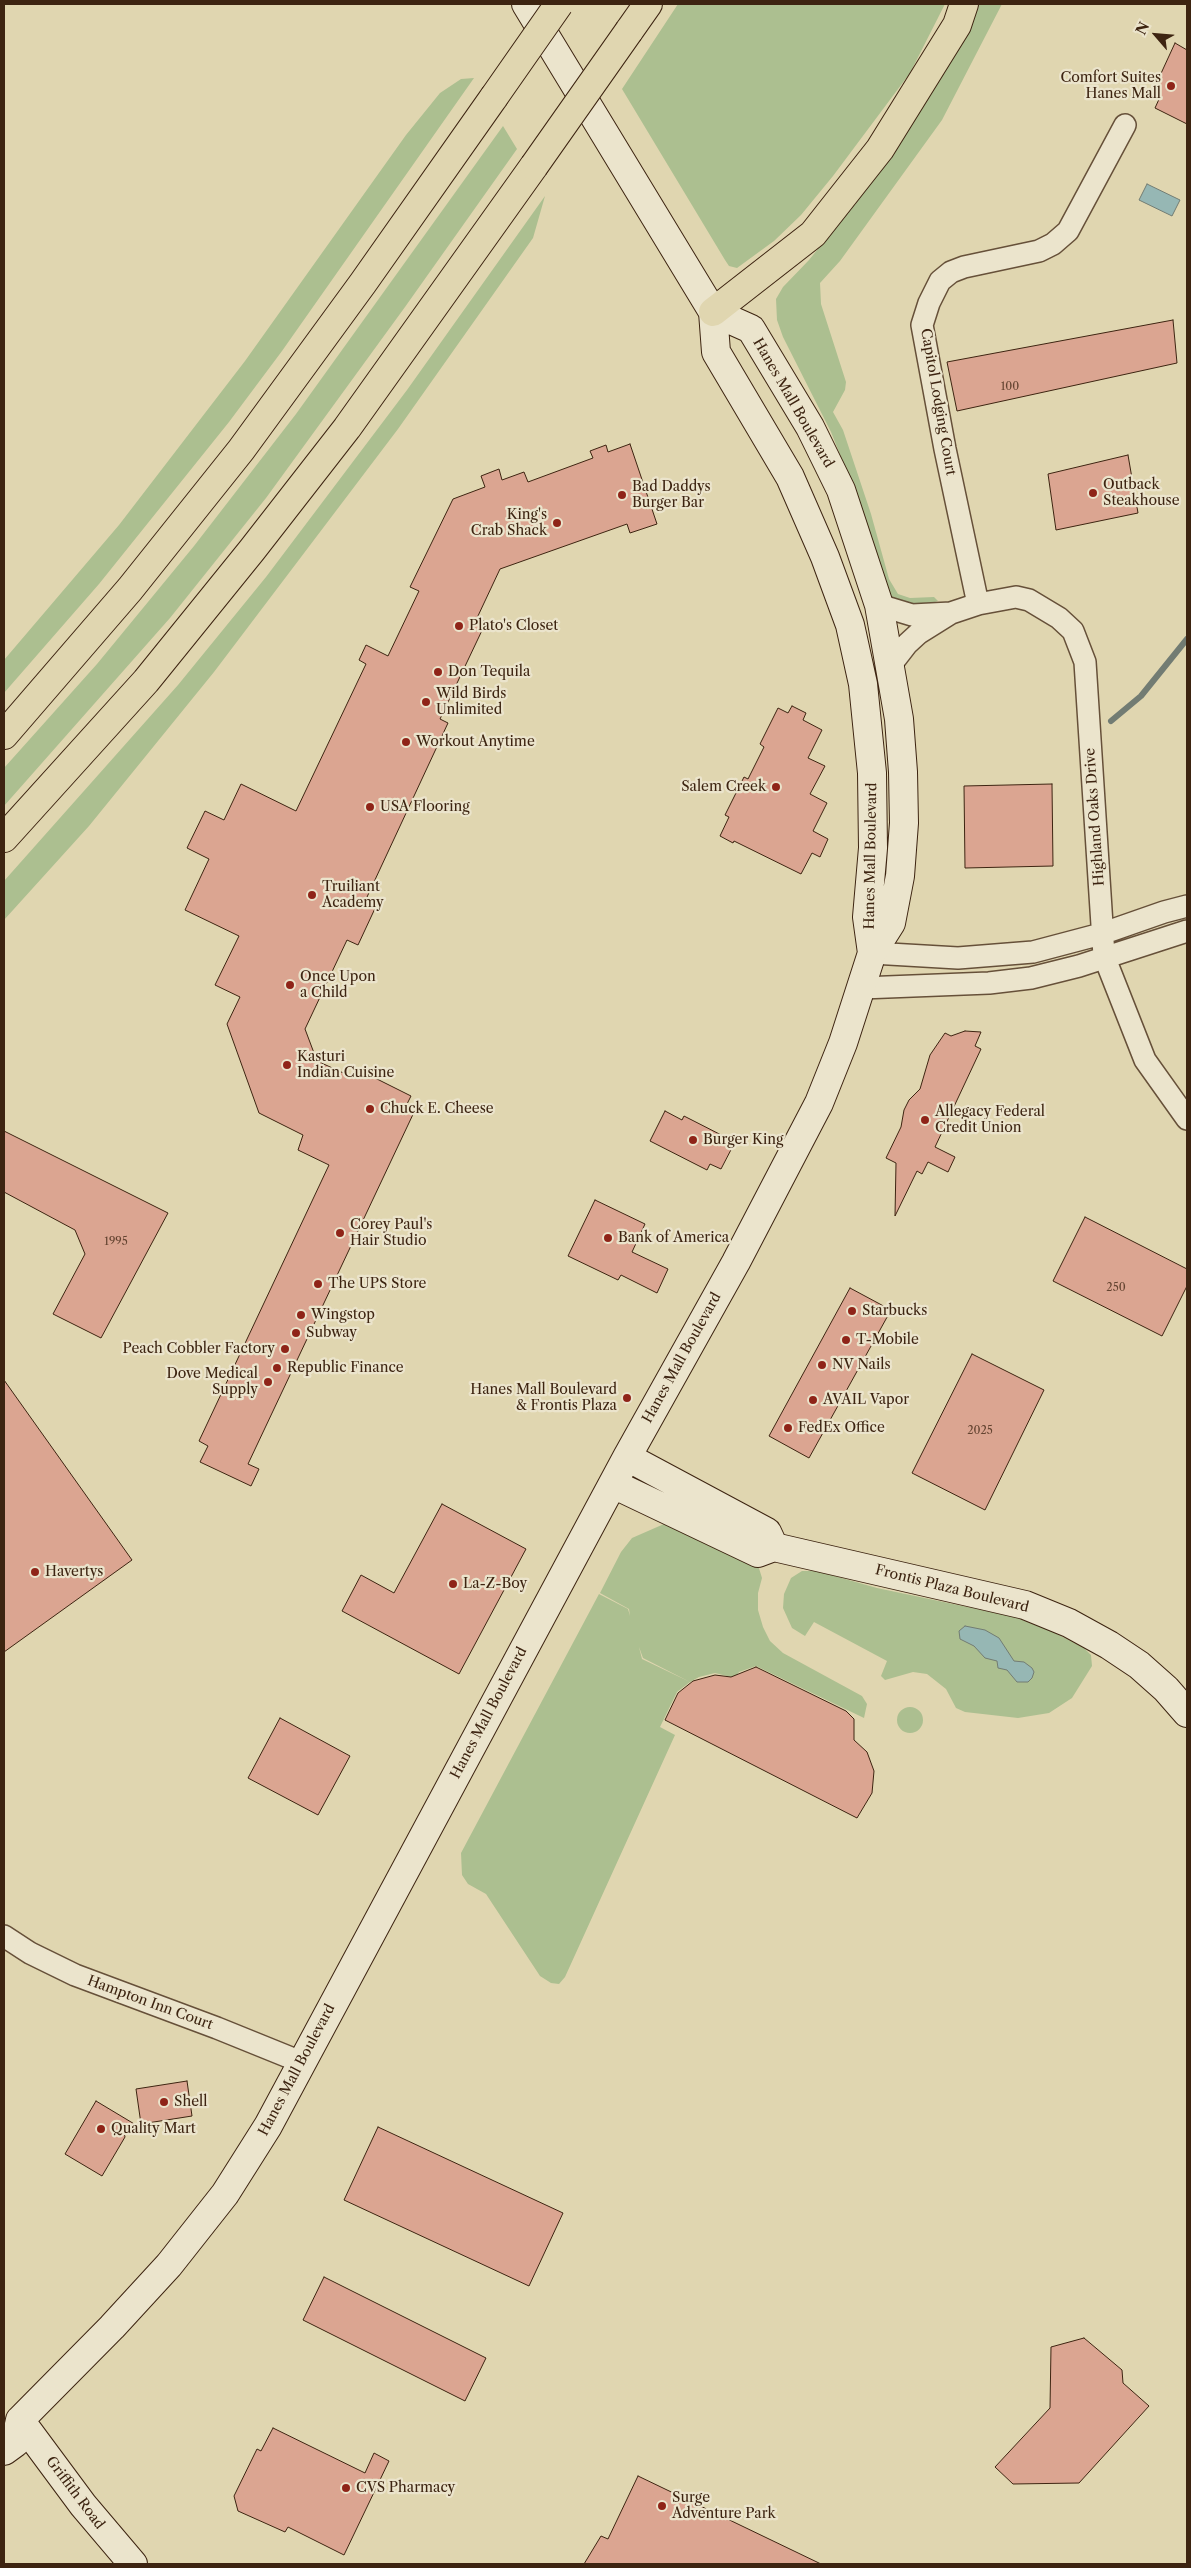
<!DOCTYPE html>
<style>
body{margin:0}
#map{position:relative;width:1191px;height:2568px;overflow:hidden;background:#e0d6b0;font-family:"Libre Caslon Text",serif}
canvas{display:block}
.frame{position:absolute;inset:0;border:5px solid #3d2411;pointer-events:none}
.north{position:absolute;left:1131px;top:10px;width:50px;height:50px;-webkit-text-stroke:4px #ebe4cc;paint-order:stroke;rotate:297deg;font-size:14px;font-weight:700;line-height:20px;text-align:center;color:#3d2411}
.north::after{content:'';display:block;margin:auto;width:18px;height:22px;background:#3d2411;clip-path:polygon(50% 0,100% 100%,50% 72%,0 100%)}
</style>
<div id="map">
<canvas width="1191" height="2568"></canvas>
<div class="frame"></div>
<div class="north">N</div>
</div>
<script>
const g = document.querySelector('canvas').getContext('2d');
g.lineJoin = 'round';
function paint(path, color) { g.fillStyle = color; g.fill(path, 'evenodd'); }
const shape = rows => new Path2D(rows.map(r => 'M' + r).join(''));
function trace(path, color, width, dash) { g.strokeStyle = color; g.lineWidth = width; g.lineCap = dash ? 'butt' : 'round'; g.setLineDash(dash || []); g.stroke(path); }
function write(font, color, halo, rows, align = 'center') {
  g.font = font + ' "Libre Caslon Text",serif'; g.lineWidth = 4.5; g.setLineDash([]); g.textBaseline = 'middle'; g.strokeStyle = halo; g.fillStyle = color; for (const [text, x, y, turn = 0] of rows) {
    g.save(); g.translate(x, y); g.rotate((+turn || 0) * Math.PI / 180); g.textAlign = isNaN(turn) ? turn : align; if (halo) g.strokeText(text, 0, 0); g.fillText(text, 0, 0); g.restore();
  }
}
paint(shape([
 [678,4,945,4,910,73,833,176,801,215,774,241,737,268,729,266,725,260,622,89],
 [975,4,1002,4,942,120,840,261,820,283,821,304,846,382,845,390,833,412,843,430,871,514,889,579,898,594,910,598,934,597,938,601,916,608,896,602,887,594,854,490,831,432,783,337,777,320,776,299,783,287,809,260,855,203],
 [474,78,282,351,229,422,99,584,4,693,4,660,119,525,245,361,406,135,440,93,461,79],
 [503,126,517,149,405,307,266,498,170,618,4,806,4,768,97,664,194,546,296,414],
 [545,196,533,238,398,429,214,672,89,826,4,920,4,881,178,685,266,577,407,390],
 [664,1524,670,1524,758,1565,762,1578,758,1593,758,1610,763,1627,770,1641,783,1653,862,1696,867,1704,864,1718,756,1666,739,1672,735,1678,715,1673,699,1677,690,1682,643,1658,639,1647,642,1659,690,1682,677,1692,660,1727,675,1735,565,1977,559,1984,551,1983,540,1976,486,1894,468,1884,462,1875,461,1853,599,1594,628,1609,630,1616,629,1609,600,1593,621,1552,632,1538],
 [802,1571,817,1571,877,1588,1015,1617,1053,1632,1084,1648,1091,1655,1092,1666,1072,1698,1049,1713,1018,1718,965,1712,956,1708,946,1689,927,1674,913,1672,885,1680,881,1676,887,1661,814,1622,805,1636,792,1628,783,1608,784,1594,791,1578],
 '897 1720a13 13 0 1 1 26 0a13 13 0 1 1-26 0Z'
]), '#acbf90');
const water = shape([
 [1147,184,1180,200,1172,216,1139,200,1147,184],
 [965,1626,985,1630,999,1638,1014,1661,1024,1662,1032,1668,1034,1672,1032,1678,1028,1682,1017,1682,1007,1670,998,1668,997,1661,985,1658,974,1646,960,1639,959,1631,965,1626]
]);
paint(water, '#96b7b4');
trace(water, '#727c73', 1);
trace(shape([
 [1111,721,1141,696,1187,639]
]), '#727c73', 6);
const building = shape([
 [1175,43,1187,50,1187,124,1155,108,1160,97,1152,93,1175,43],
 [1173,320,1177,363,957,411,947,362,1173,320],
 [630,444,657,524,630,533,627,524,500,569,477,618,486,622,440,719,448,723,367,897,378,902,358,945,347,940,305,1029,317,1061,350,1076,363,1072,411,1096,407,1104,416,1108,248,1464,259,1469,251,1486,200,1462,208,1446,199,1441,329,1165,298,1150,303,1135,259,1113,227,1024,240,997,215,985,239,936,185,910,209,859,187,848,205,811,224,820,241,784,296,811,366,664,359,660,366,645,388,656,419,591,410,587,453,499,485,487,481,476,499,469,502,480,524,472,528,482,593,458,590,451,606,445,608,452,630,444],
 [1128,455,1138,513,1056,530,1048,474,1128,455],
 [792,706,806,713,803,720,822,730,808,758,825,766,810,794,827,803,813,831,828,839,820,857,812,853,801,874,734,841,733,843,720,836,729,817,725,815,744,777,748,779,764,747,760,744,778,708,788,713,792,706],
 [1052,784,1053,866,965,868,964,786,1052,784],
 [965,1031,981,1032,975,1046,981,1049,935,1147,955,1157,948,1172,928,1162,922,1174,917,1171,895,1216,896,1163,886,1158,901,1127,904,1110,909,1100,920,1089,930,1055,945,1033,951,1036,965,1031],
 [665,1111,682,1120,684,1116,735,1142,721,1169,710,1164,707,1170,650,1141,665,1111],
 [4,1131,168,1213,101,1338,53,1314,85,1254,75,1230,4,1192,4,1131],
 [595,1200,645,1224,632,1252,668,1269,657,1293,621,1275,618,1280,568,1256,595,1200],
 [1085,1217,1187,1269,1187,1286,1162,1336,1053,1281,1085,1217],
 [850,1288,891,1310,809,1458,769,1436,850,1288],
 [972,1354,1044,1390,985,1510,912,1473,972,1354],
 [4,1380,132,1560,4,1652,4,1380],
 [442,1504,526,1549,459,1674,342,1611,361,1575,394,1593,442,1504],
 [756,1667,846,1711,854,1719,854,1740,867,1752,874,1771,872,1793,857,1818,665,1720,678,1693,693,1681,715,1675,731,1677,756,1667],
 [280,1718,350,1756,318,1815,248,1778,280,1718],
 [187,2081,192,2116,141,2124,136,2089,187,2081],
 [96,2101,136,2125,123,2127,125,2137,102,2176,65,2154,96,2101],
 [378,2127,563,2213,529,2286,344,2200,378,2127],
 [324,2277,486,2358,465,2401,303,2320,324,2277],
 [1084,2338,1122,2370,1123,2383,1149,2406,1079,2483,1013,2484,995,2467,1050,2408,1051,2347,1084,2338],
 [273,2428,365,2473,374,2453,389,2461,344,2555,288,2527,285,2532,238,2511,234,2496,257,2449,261,2451,273,2428],
 [638,2476,821,2564,584,2564,601,2536,608,2539,638,2476]
]);
paint(building, '#dba591');
trace(building, '#3d2411', 1);
const street = shape([
 [978,604,945,449,922,325,929,303,940,281,951,272,964,267,1039,251,1053,244,1068,231,1125,125],
 [879,605,912,615,951,613],
 [890,666,907,644,919,633,951,613,978,604,1016,597,1029,600,1059,618,1073,631,1085,662,1104,956,1145,1060,1187,1119],
 [872,953,958,958,1033,952,1101,934,1164,912,1187,906],
 [862,988,989,983,1031,978,1079,966,1187,931],
 [4,1936,30,1953,75,1975,217,2028,301,2062]
]);
const secondary = shape([
 [526,4,713,312,716,352,790,477,825,557,850,625,863,684,872,773,873,848,867,917,872,953],
 [627,1457,767,1532,774,1547],
 [613,1484,758,1553,774,1547,1025,1605,1069,1623,1109,1645,1139,1665,1166,1689,1187,1713],
 [20,2420,83,2505,133,2564],
 [4,2451,15,2443,20,2420,112,2327,169,2265,225,2194,268,2126,627,1457,736,1262,819,1103,843,1043,872,953,891,923,900,876,904,823,903,772,899,719,879,605,841,490,810,427,751,329,713,312]
]);
const highway = shape([
 [629,31,648,4],
 [713,312,813,234,880,149,957,25,964,4],
 [4,735,130,589,241,450,363,283,494,97],
 [4,838,146,681,252,550,347,428,534,166]
]);
trace(street, '#665039', 24);
trace(secondary, '#3d2411', 30);
trace(highway, '#3d2411', 30);
trace(street, '#ebe4cc', 21);
trace(secondary, '#ebe4cc', 28);
trace(highway, '#e0d6b0', 28);
const highwayBridge = shape([
 [494,97,559,4],
 [534,166,629,31]
]);
trace(highwayBridge, '#3d2411', 30, []);
trace(highwayBridge, '#e0d6b0', 28);
for (const [x, y, r, color] of [
 [1171,86,5,"#8f2418"],
 [1093,493,5,"#8f2418"],
 [622,495,5,"#8f2418"],
 [557,523,5,"#8f2418"],
 [459,626,5,"#8f2418"],
 [438,672,5,"#8f2418"],
 [426,702,5,"#8f2418"],
 [406,742,5,"#8f2418"],
 [776,787,5,"#8f2418"],
 [370,807,5,"#8f2418"],
 [312,895,5,"#8f2418"],
 [290,985,5,"#8f2418"],
 [287,1065,5,"#8f2418"],
 [370,1109,5,"#8f2418"],
 [925,1120,5,"#8f2418"],
 [693,1140,5,"#8f2418"],
 [340,1233,5,"#8f2418"],
 [608,1238,5,"#8f2418"],
 [318,1284,5,"#8f2418"],
 [852,1311,5,"#8f2418"],
 [301,1315,5,"#8f2418"],
 [296,1333,5,"#8f2418"],
 [846,1340,5,"#8f2418"],
 [285,1349,5,"#8f2418"],
 [822,1365,5,"#8f2418"],
 [277,1368,5,"#8f2418"],
 [268,1382,5,"#8f2418"],
 [627,1398,5,"#8f2418"],
 [813,1400,5,"#8f2418"],
 [788,1428,5,"#8f2418"],
 [35,1572,5,"#8f2418"],
 [453,1584,5,"#8f2418"],
 [164,2102,5,"#8f2418"],
 [101,2129,5,"#8f2418"],
 [346,2488,5,"#8f2418"],
 [662,2506,5,"#8f2418"]
]) { const dot = new Path2D(); dot.arc(x, y, r, 0, 2 * Math.PI); g.fillStyle = color; g.fill(dot); trace(dot, '#ebe4cc', 2); }
write('11px', '#644431', null, [
 ["100",1010,387],
 ["1995",116,1242],
 ["250",1116,1288],
 ["2025",980,1431]
]);
write('14px', '#3d2411', '#ebe4cc', [
 ["Comfort Suites",1161,78,"right"],
 ["Hanes Mall",1161,94,"right"],
 ["Outback",1103,485],
 ["Steakhouse",1103,501],
 ["Bad Daddys",632,487],
 ["Burger Bar",632,503],
 ["King's",547,515,"right"],
 ["Crab Shack",547,531,"right"],
 ["Plato's Closet",469,626],
 ["Don Tequila",448,672],
 ["Wild Birds",436,694],
 ["Unlimited",436,710],
 ["Workout Anytime",416,742],
 ["Salem Creek",766,787,"right"],
 ["USA Flooring",380,807],
 ["Truiliant",322,887],
 ["Academy",322,903],
 ["Once Upon",300,977],
 ["a Child",300,993],
 ["Kasturi",297,1057],
 ["Indian Cuisine",297,1073],
 ["Chuck E. Cheese",380,1109],
 ["Allegacy Federal",935,1112],
 ["Credit Union",935,1128],
 ["Burger King",703,1140],
 ["Corey Paul's",350,1225],
 ["Hair Studio",350,1241],
 ["Bank of America",618,1238],
 ["The UPS Store",328,1284],
 ["Starbucks",862,1311],
 ["Wingstop",311,1315],
 ["Subway",306,1333],
 ["T-Mobile",856,1340],
 ["Peach Cobbler Factory",275,1349,"right"],
 ["NV Nails",832,1365],
 ["Republic Finance",287,1368],
 ["Dove Medical",258,1374,"right"],
 ["Supply",258,1390,"right"],
 ["Hanes Mall Boulevard",617,1390,"right"],
 ["& Frontis Plaza",617,1406,"right"],
 ["AVAIL Vapor",823,1400],
 ["FedEx Office",798,1428],
 ["Havertys",45,1572],
 ["La-Z-Boy",463,1584],
 ["Shell",174,2102],
 ["Quality Mart",111,2129],
 ["CVS Pharmacy",356,2488],
 ["Surge",672,2498],
 ["Adventure Park",672,2514]
], 'left');
write('14px', '#3d2411', '#ebe4cc', [
 ["Capitol Lodging Court",938,402,80],
 ["Hanes Mall Boulevard",793,403,60],
 ["Highland Oaks Drive",1095,817,-94],
 ["Hanes Mall Boulevard",871,856,-89],
 ["Hanes Mall Boulevard",682,1358,-61],
 ["Frontis Plaza Boulevard",952,1589,14],
 ["Hanes Mall Boulevard",489,1713,-62],
 ["Hampton Inn Court",150,2003,20],
 ["Hanes Mall Boulevard",297,2070,-62],
 ["Griffith Road",75,2493,53]
]);
</script>
